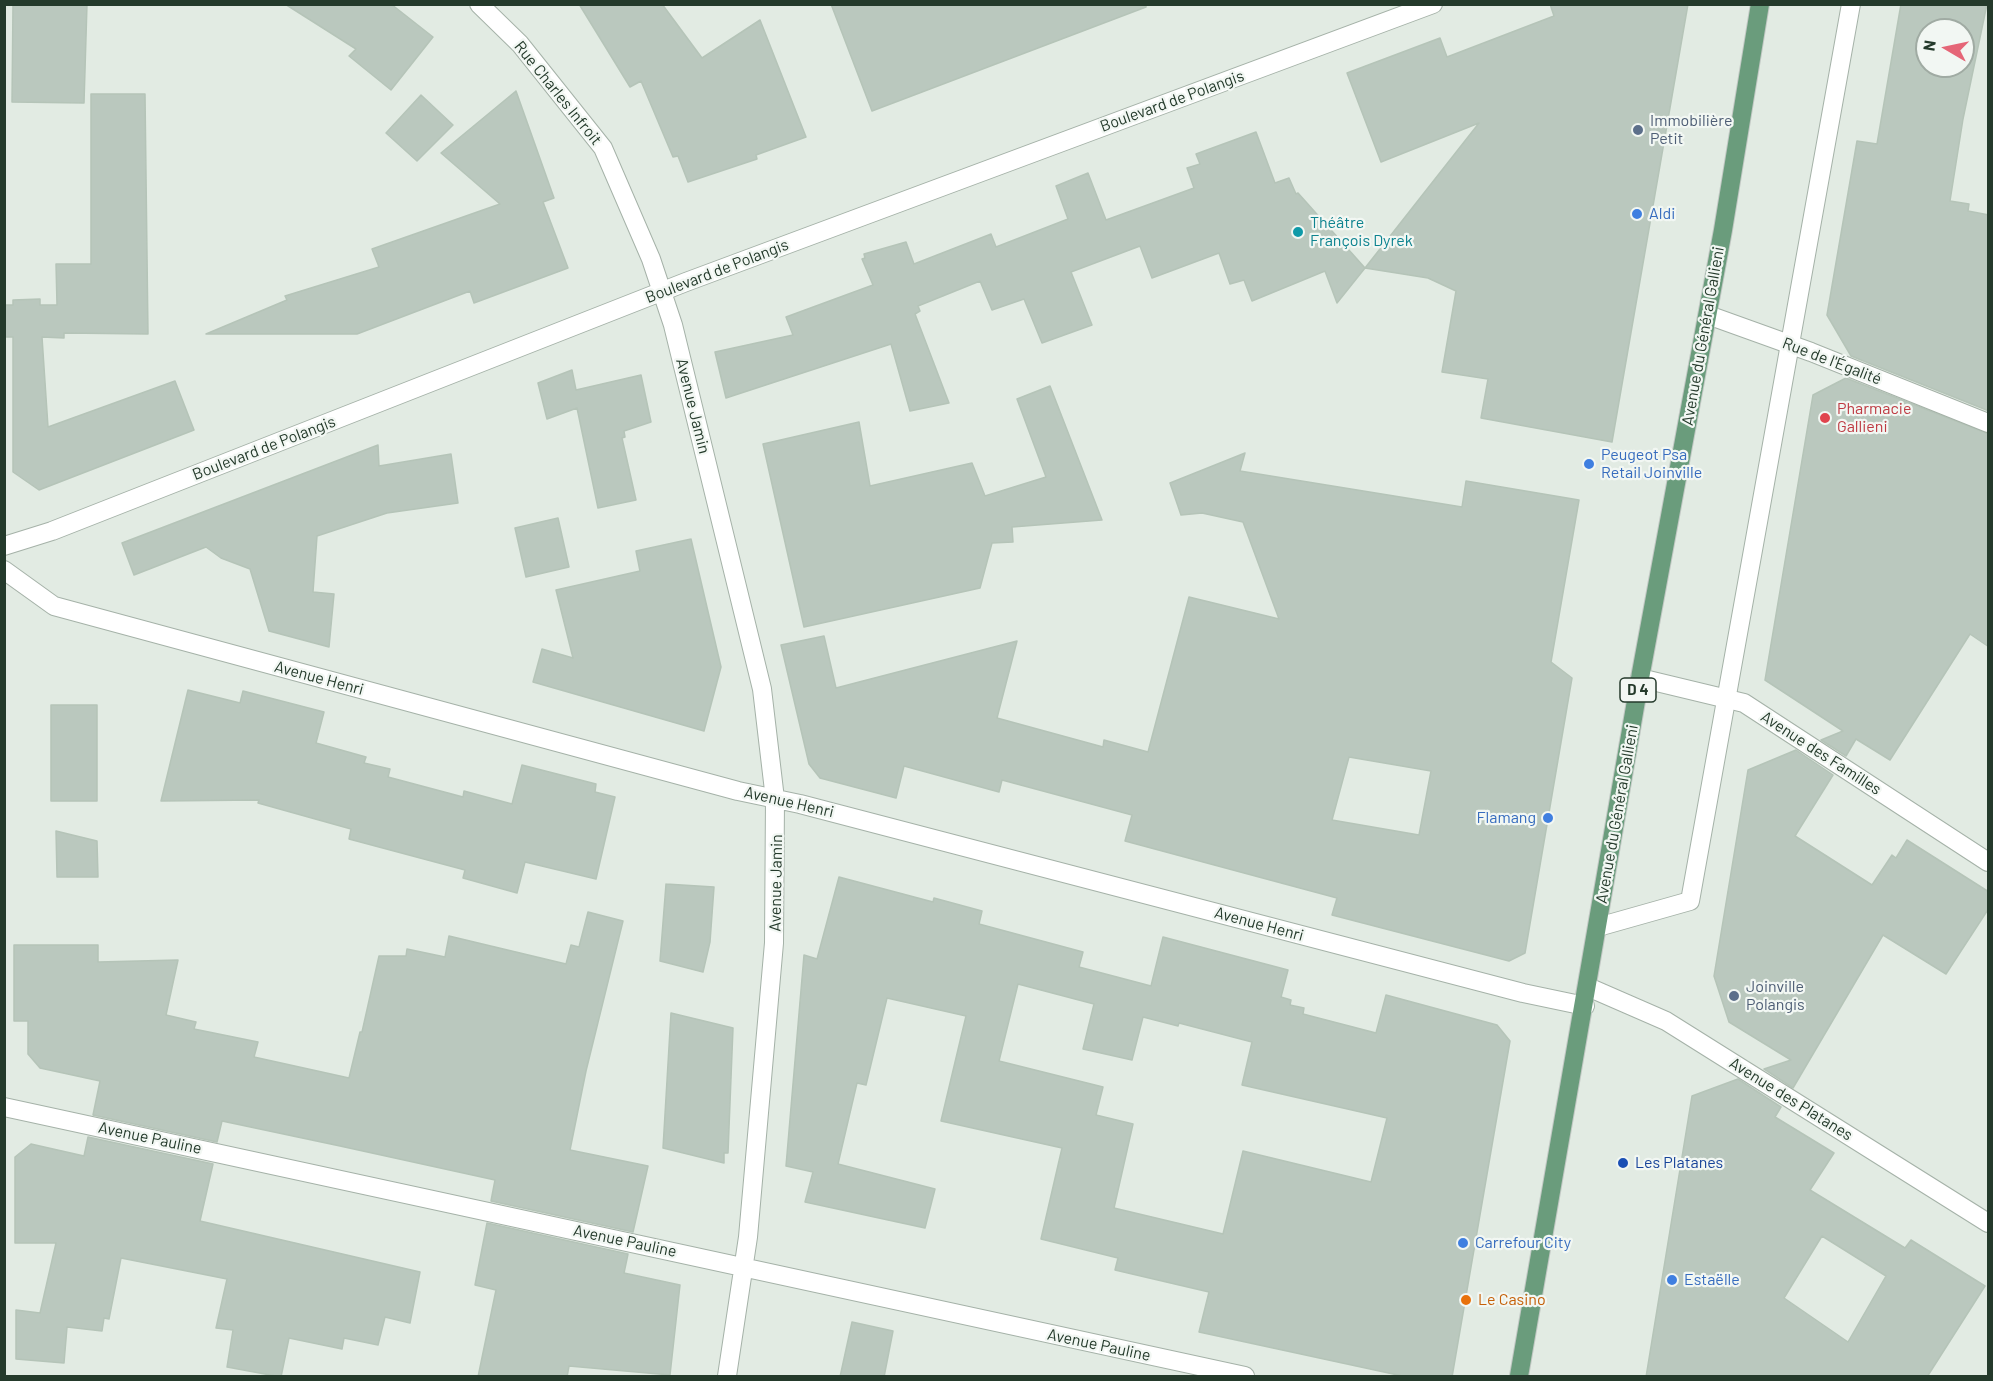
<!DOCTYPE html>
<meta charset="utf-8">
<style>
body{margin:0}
#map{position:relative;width:1993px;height:1381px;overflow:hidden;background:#e2ebe3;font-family:Barlow,sans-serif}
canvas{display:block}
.frame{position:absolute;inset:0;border:6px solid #243a2b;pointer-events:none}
.north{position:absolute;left:1915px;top:18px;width:60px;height:60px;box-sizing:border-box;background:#f2f7f3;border:2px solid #a0aba3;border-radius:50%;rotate:279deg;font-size:16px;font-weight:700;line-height:24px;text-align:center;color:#243a2b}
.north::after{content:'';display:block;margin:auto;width:21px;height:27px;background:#e56677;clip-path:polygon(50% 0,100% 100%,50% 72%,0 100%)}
</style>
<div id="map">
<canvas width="1993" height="1381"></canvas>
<div class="frame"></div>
<div class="north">N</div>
</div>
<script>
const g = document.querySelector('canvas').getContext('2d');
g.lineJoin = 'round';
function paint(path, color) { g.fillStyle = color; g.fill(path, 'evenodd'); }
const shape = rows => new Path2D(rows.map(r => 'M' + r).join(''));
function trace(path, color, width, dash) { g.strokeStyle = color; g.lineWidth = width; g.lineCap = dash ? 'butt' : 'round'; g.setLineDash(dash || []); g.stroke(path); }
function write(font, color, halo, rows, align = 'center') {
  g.font = font + ' Barlow,sans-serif'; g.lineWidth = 4.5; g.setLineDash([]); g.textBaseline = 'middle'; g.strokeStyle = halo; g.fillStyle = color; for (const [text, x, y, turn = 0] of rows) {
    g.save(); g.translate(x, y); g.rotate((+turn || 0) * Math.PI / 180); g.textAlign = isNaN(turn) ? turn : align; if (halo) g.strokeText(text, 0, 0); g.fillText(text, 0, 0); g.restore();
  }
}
const building = shape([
 [13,4,87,4,84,103,12,102,13,4],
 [285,4,391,4,433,37,391,90,349,56,356,49,285,4],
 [579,4,662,4,702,58,760,20,806,137,756,155,757,159,688,182,678,156,673,157,641,81,630,87,579,4],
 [831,4,1146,4,1146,7,872,111,831,4],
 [1550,4,1688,4,1612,442,1481,418,1488,379,1442,372,1456,291,1428,278,1365,268,1479,123,1381,162,1347,73,1440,38,1447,57,1554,16,1550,4],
 [1901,4,1987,4,1963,119,1950,201,1969,204,1968,211,1989,215,1989,411,1851,356,1827,315,1857,141,1877,144,1901,4],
 [1927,30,1963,30,1963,66,1927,66,1927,30],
 [516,91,554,198,543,202,568,268,474,303,470,291,357,334,206,334,287,300,285,296,379,267,372,249,500,204,441,153,516,91],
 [91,94,145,94,148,334,64,333,64,338,42,337,48,427,175,381,194,430,39,490,13,472,13,337,4,337,4,305,13,305,13,300,40,299,40,305,57,305,56,264,91,264,91,94],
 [421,95,453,125,417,161,386,133,421,95],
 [1256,132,1275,183,1289,178,1296,194,1298,193,1365,268,1337,303,1325,271,1252,301,1244,280,1230,284,1219,253,1152,278,1140,246,1071,272,1092,325,1042,343,1024,299,992,310,980,281,918,306,920,311,915,314,949,403,910,411,891,344,726,398,715,352,793,335,786,317,873,285,862,259,865,258,864,254,906,242,914,264,991,234,996,247,1068,219,1056,186,1088,173,1106,220,1194,188,1187,168,1200,164,1196,154,1256,132],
 [572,370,576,390,641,375,651,422,624,431,625,437,622,438,636,500,598,508,577,408,547,419,538,383,572,370],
 [1846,378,1989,434,1989,647,1970,634,1890,760,1856,739,1846,756,1821,740,1843,731,1765,680,1813,395,1846,378],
 [1050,386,1102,520,1012,527,1013,542,992,543,980,588,804,627,763,444,859,422,870,486,972,463,985,496,1046,477,1017,399,1050,386],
 [378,445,379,466,451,454,458,503,387,513,317,536,313,592,334,594,329,647,269,631,250,569,221,558,206,547,134,575,122,543,378,445],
 [1245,453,1240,471,1462,507,1466,481,1579,500,1551,662,1572,678,1525,953,1509,961,1332,915,1337,898,1125,841,1132,815,1002,780,999,792,904,766,896,798,820,778,809,764,781,645,824,636,836,688,1017,641,997,718,1103,747,1104,740,1148,752,1189,597,1279,619,1243,522,1202,513,1181,515,1170,483,1245,453],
 [1349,757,1431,771,1419,835,1332,820,1349,757],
 [558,518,569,567,526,577,515,528,558,518],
 [691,539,721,667,704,731,533,682,542,649,573,658,556,590,640,571,636,551,691,539],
 [188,690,240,703,243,691,324,712,316,743,366,757,364,763,390,769,388,777,463,797,464,791,512,804,522,765,596,784,595,792,615,797,596,879,525,862,517,893,463,878,465,870,349,839,351,829,258,803,259,800,161,801,188,690],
 [51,705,97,705,97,801,51,801,51,705],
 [1796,750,1833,775,1795,836,1872,885,1892,855,1896,858,1907,840,1989,892,1989,908,1946,974,1883,935,1793,1088,1764,1069,1791,1060,1729,1022,1714,976,1748,770,1796,750],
 [56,831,97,841,98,877,57,877,56,831],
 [839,877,933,902,934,898,982,911,979,924,1083,952,1079,967,1151,986,1163,937,1288,970,1281,997,1291,1000,1290,1005,1304,1008,1303,1014,1376,1033,1386,995,1497,1025,1510,1041,1452,1377,1407,1377,1199,1332,1209,1292,1115,1270,1118,1258,1041,1239,1062,1148,941,1121,966,1016,887,998,866,1085,857,1083,838,1164,935,1189,925,1228,805,1202,813,1172,786,1166,804,955,817,959,839,877],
 [1018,984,1094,1004,1083,1049,1132,1060,1143,1017,1178,1026,1179,1023,1252,1042,1242,1085,1387,1118,1371,1182,1243,1151,1223,1234,1114,1208,1133,1124,1096,1115,1103,1087,999,1061,1018,984],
 [666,884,714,887,710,942,703,972,660,961,666,884],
 [588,912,623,921,586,1071,570,1150,648,1166,633,1232,491,1201,495,1180,340,1146,222,1121,217,1142,93,1115,100,1081,40,1068,28,1054,28,1021,14,1021,14,945,98,945,98,962,178,960,166,1015,196,1022,194,1029,258,1042,254,1057,349,1078,360,1032,362,1032,379,956,406,956,407,949,445,957,449,936,566,964,571,945,579,947,588,912],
 [671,1013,733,1028,728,1153,724,1153,724,1163,663,1148,671,1013],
 [1738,1079,1781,1107,1775,1117,1834,1153,1810,1190,1905,1248,1911,1240,1985,1286,1927,1377,1646,1377,1692,1096,1738,1079],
 [1822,1236,1886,1276,1848,1342,1784,1298,1822,1236],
 [88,1137,213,1164,200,1221,420,1272,410,1323,385,1317,378,1345,344,1338,342,1349,289,1338,281,1377,227,1367,233,1330,216,1328,227,1279,121,1258,109,1319,104,1318,102,1331,67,1327,64,1363,16,1359,16,1310,40,1313,56,1243,15,1243,15,1157,31,1144,84,1156,88,1137],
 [487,1223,628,1254,624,1273,680,1285,670,1375,569,1366,567,1377,478,1377,496,1290,475,1285,487,1223],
 [852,1322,893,1331,884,1377,840,1377,852,1322]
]);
paint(building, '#bac8be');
trace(building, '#b5c4b8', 1.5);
const service = shape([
 [1598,927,1690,901,1851,4]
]);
const minor = shape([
 [479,4,520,44,603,148,651,259,673,325,762,689,775,799,774,943,748,1237,727,1376],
 [1708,315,1811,352,1988,423],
 [4,570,54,606,738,791,800,804,1523,993,1585,1006],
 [1640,678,1744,703,1988,862],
 [1588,987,1666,1021,1988,1223],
 [4,1107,1245,1376]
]);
const tertiary = shape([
 [4,546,52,531,686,282,1433,4]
]);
const primary = shape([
 [1519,1376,1640,678,1723,230,1760,4]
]);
trace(service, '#a5b2a8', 20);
trace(minor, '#a5b2a8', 20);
trace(tertiary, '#a5b2a8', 20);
trace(primary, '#c2c8c4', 20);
trace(service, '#fff', 18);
trace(minor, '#fff', 18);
trace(tertiary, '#fff', 18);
trace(primary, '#6a9c7c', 18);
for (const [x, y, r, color] of [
 [1638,130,6,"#5c6f8a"],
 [1637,214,6,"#3f7fe0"],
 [1298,232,6,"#0f9aa8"],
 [1825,418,6,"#e0444e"],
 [1589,464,6,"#3f7fe0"],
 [1548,818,6,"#3f7fe0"],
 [1734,996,6,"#5c6f8a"],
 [1623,1163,6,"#1a4fb4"],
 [1463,1243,6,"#3f7fe0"],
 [1672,1280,6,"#3f7fe0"],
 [1466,1300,6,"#e8710a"]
]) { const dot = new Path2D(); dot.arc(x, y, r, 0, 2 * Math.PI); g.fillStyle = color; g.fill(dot); trace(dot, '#f2f7f3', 2); }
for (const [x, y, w] of [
 [1638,690,36]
]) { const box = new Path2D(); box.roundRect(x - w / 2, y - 12, w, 24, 4.5); g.fillStyle = '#f2f7f3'; g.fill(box); trace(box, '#243a2b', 1.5); }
write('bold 15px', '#243a2b', null, [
 ["D 4",1638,690]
]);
write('16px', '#243a2b', '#f2f7f3', [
 ["Rue Charles Infroit",558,93,51],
 ["Boulevard de Polangis",1172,101,-20],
 ["Boulevard de Polangis",717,271,-21],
 ["Avenue du Général Gallieni",1703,336,-80],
 ["Rue de l'Égalité",1832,361,21],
 ["Avenue Jamin",693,406,76],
 ["Boulevard de Polangis",264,448,-21],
 ["Avenue Henri",319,678,15],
 ["Avenue des Familles",1821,753,33],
 ["Avenue Henri",789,802,13],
 ["Avenue du Général Gallieni",1617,814,-80],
 ["Avenue Jamin",776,883,-89],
 ["Avenue Henri",1259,924,15],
 ["Avenue des Platanes",1791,1099,32],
 ["Avenue Pauline",150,1138,12],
 ["Avenue Pauline",625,1241,12],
 ["Avenue Pauline",1099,1345,12]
]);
write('16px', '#4e5e75', '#f2f7f3', [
 ["Immobilière",1650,121],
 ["Petit",1650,139],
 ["Joinville",1746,987],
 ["Polangis",1746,1005]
], 'left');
write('16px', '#366cbe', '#f2f7f3', [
 ["Aldi",1649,214],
 ["Peugeot Psa",1601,455],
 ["Retail Joinville",1601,473],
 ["Flamang",1536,818,"right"],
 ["Carrefour City",1475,1243],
 ["Estaëlle",1684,1280]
], 'left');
write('16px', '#0d838f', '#f2f7f3', [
 ["Théâtre",1310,223],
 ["François Dyrek",1310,241]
], 'left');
write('16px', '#be3a42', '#f2f7f3', [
 ["Pharmacie",1837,409],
 ["Gallieni",1837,427]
], 'left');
write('16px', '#164399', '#f2f7f3', [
 ["Les Platanes",1635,1163]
], 'left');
write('16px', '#c56008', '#f2f7f3', [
 ["Le Casino",1478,1300]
], 'left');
</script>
